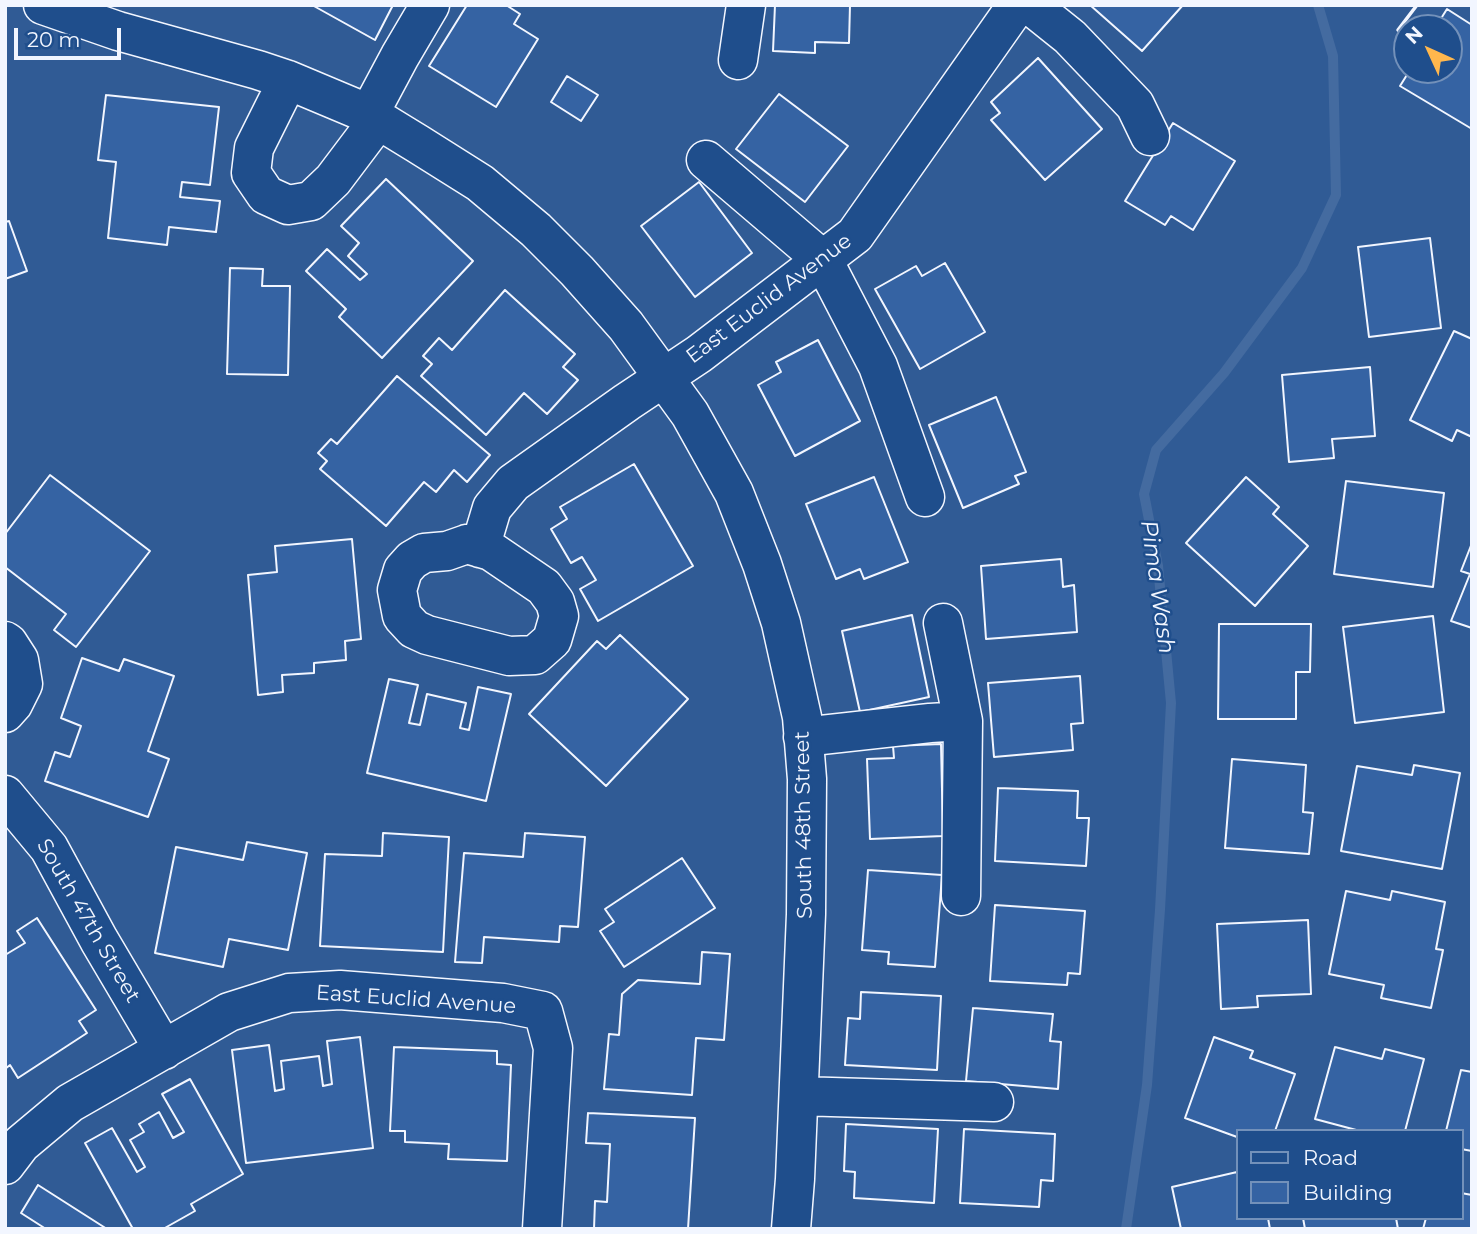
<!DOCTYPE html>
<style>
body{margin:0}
#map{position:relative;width:1477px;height:1234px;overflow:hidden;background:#1f4e8c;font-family:Montserrat,sans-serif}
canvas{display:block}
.frame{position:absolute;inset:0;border:7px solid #f2f6ff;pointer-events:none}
.legend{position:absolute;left:1236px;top:1129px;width:228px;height:91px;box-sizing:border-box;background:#1f4e8c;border:2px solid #7391ba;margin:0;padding:9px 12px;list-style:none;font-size:21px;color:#f2f6ff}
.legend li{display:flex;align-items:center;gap:14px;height:35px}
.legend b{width:35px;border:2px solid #7391ba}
.north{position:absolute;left:1393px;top:14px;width:70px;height:70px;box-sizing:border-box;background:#1f4e8c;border:2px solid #7391ba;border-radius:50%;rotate:315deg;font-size:19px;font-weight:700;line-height:28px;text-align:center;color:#f2f6ff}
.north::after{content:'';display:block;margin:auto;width:24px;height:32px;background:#ffb74d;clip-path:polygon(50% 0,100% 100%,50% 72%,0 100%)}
.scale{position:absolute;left:14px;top:28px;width:107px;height:32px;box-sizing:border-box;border:4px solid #f2f6ff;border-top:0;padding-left:9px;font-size:21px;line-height:24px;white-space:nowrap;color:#f2f6ff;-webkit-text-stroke:5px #1f4e8c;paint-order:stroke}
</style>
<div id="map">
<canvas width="1477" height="1234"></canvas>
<div class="frame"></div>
<ul class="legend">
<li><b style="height:9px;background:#1f4e8c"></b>Road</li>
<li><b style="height:19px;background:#3563a3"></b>Building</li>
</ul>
<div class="north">N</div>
<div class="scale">20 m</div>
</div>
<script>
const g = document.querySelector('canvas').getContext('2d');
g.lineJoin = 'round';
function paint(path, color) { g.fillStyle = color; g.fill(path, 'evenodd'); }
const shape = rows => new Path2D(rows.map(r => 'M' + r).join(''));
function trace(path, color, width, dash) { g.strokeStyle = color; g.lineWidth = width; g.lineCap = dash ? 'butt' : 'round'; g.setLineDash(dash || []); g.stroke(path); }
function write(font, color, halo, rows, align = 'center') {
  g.font = font + ' Montserrat,sans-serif'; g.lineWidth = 5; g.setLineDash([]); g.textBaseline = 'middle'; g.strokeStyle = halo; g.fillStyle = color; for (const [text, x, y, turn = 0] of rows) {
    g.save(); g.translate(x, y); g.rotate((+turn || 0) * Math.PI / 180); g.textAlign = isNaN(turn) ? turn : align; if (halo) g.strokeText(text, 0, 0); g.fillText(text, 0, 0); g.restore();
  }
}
const built = shape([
 [5,5,1472,5,1472,1229,5,1229,5,5],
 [1407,28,1449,28,1449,70,1407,70,1407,28],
 [1237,1131,1461,1131,1461,1218,1237,1218,1237,1131]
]);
paint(built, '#305b95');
trace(built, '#a8bbd7', 2);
trace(shape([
 [1126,1229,1147,1085,1160,910,1171,703,1158,566,1144,494,1156,450,1224,373,1302,268,1336,195,1333,56,1318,5]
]), '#446ba0', 10);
const building = shape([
 [312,5,393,5,375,40,312,5],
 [467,5,506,5,520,14,514,24,538,39,496,107,429,66,467,5],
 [775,5,850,5,849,43,815,42,815,53,773,51,775,5],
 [1090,5,1183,5,1142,51,1090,5],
 [1447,9,1472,25,1472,129,1400,86,1410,70,1449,70,1449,28,1435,28,1447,9],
 [1038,58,1102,129,1045,180,991,120,1000,113,991,102,1038,58],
 [567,76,598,95,581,121,551,102,567,76],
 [779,94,848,146,805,202,736,149,779,94],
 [106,95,219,107,210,185,182,182,180,197,220,201,216,232,169,227,167,245,108,238,116,162,98,160,106,95],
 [1173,123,1235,161,1193,230,1171,216,1165,225,1125,201,1173,123],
 [386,179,473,261,382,358,339,317,346,309,306,271,327,249,360,280,367,274,348,256,359,243,341,226,386,179],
 [699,182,752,253,695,297,641,226,699,182],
 [9,221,27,271,5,279,5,222,9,221],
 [1430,238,1441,328,1369,337,1358,247,1430,238],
 [945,263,985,332,920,369,875,289,916,266,922,276,945,263],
 [230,268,263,269,262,286,290,286,288,375,227,374,230,268],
 [505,290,575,354,563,367,578,380,547,414,524,393,486,435,421,376,432,364,423,356,439,338,452,350,505,290],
 [1454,331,1472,339,1472,437,1457,430,1452,441,1410,420,1454,331],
 [818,340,860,421,795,456,758,385,781,372,776,362,818,340],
 [1370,367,1375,436,1332,439,1334,458,1289,462,1282,375,1370,367],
 [397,376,490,455,467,482,454,470,436,492,424,482,386,526,320,469,327,461,318,453,331,439,337,444,397,376],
 [996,397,1026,472,1015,476,1019,484,963,508,929,425,996,397],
 [634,464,693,566,598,621,580,589,596,580,582,557,571,563,551,529,567,519,560,507,634,464],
 [50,475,150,551,76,647,54,630,66,614,5,567,5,534,50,475],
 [874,477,908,562,864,579,860,569,836,579,806,504,874,477],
 [1246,477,1279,507,1273,514,1308,546,1255,606,1186,543,1246,477],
 [1346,481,1444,493,1433,587,1334,574,1346,481],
 [352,539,361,639,345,641,346,660,314,663,314,673,282,675,283,692,258,695,248,575,277,572,275,546,352,539],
 [1472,543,1472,628,1451,621,1470,574,1461,571,1472,543],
 [1061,559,1063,587,1074,585,1077,632,986,639,981,566,1061,559],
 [912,615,929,697,860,712,842,631,912,615],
 [1433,616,1444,712,1355,723,1343,627,1433,616],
 [1219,624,1311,624,1310,672,1296,672,1296,719,1218,719,1219,624],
 [620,635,688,699,606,786,529,714,597,641,606,649,620,635],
 [82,658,119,671,124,659,174,676,148,751,169,759,148,817,45,781,55,752,70,757,81,726,61,718,82,658],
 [1080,676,1083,723,1071,724,1073,750,994,757,988,683,1080,676],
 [389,679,418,685,409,723,420,725,427,694,466,703,460,728,469,730,478,687,511,694,486,801,367,773,389,679],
 [941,744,943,836,870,839,867,759,894,758,893,746,941,744],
 [1232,759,1306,765,1303,812,1313,813,1309,854,1225,848,1232,759],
 [1414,765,1460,773,1442,869,1341,851,1357,766,1412,775,1414,765],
 [998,788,1078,791,1077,818,1089,818,1086,866,995,861,998,788],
 [383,833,449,837,443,952,320,946,325,854,382,856,383,833],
 [525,833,585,837,578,927,560,926,559,942,484,937,482,963,455,962,464,853,523,857,525,833],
 [247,842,307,853,288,950,229,939,223,967,155,953,176,847,243,860,247,842],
 [682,858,715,908,624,967,600,931,614,922,605,909,682,858],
 [868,870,942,875,935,967,888,964,889,952,862,950,868,870],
 [1346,891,1390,900,1392,891,1445,902,1436,949,1443,950,1431,1008,1381,998,1384,985,1329,974,1346,891],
 [995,905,1085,911,1080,974,1068,973,1067,985,990,981,995,905],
 [37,918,96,1010,79,1021,87,1033,18,1078,10,1065,5,1069,5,955,25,943,17,931,37,918],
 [1308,920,1311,994,1257,996,1258,1007,1221,1009,1217,924,1308,920],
 [702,952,730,954,724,1040,696,1038,692,1095,604,1089,609,1034,619,1035,622,994,638,980,700,984,702,952],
 [861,992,941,996,937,1070,845,1065,848,1018,860,1019,861,992],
 [973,1008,1053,1014,1050,1041,1061,1042,1058,1089,966,1081,973,1008],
 [360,1037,373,1148,246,1163,232,1050,269,1045,275,1091,284,1089,281,1061,319,1056,323,1086,332,1084,327,1041,360,1037],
 [1214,1037,1253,1051,1250,1058,1295,1074,1275,1131,1237,1131,1237,1137,1185,1118,1214,1037],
 [394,1047,497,1051,497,1064,511,1065,507,1161,448,1159,449,1144,405,1142,405,1131,390,1131,394,1047],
 [1335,1047,1382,1059,1385,1049,1424,1059,1405,1131,1360,1131,1315,1119,1335,1047],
 [1461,1070,1472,1072,1472,1151,1461,1149,1461,1131,1446,1131,1461,1070],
 [190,1079,243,1174,191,1204,195,1211,163,1229,133,1229,85,1143,112,1128,137,1172,145,1167,130,1140,144,1132,139,1124,159,1112,173,1138,184,1132,162,1094,190,1079],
 [588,1113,695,1118,688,1229,594,1229,595,1201,607,1202,610,1144,586,1143,588,1113],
 [846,1124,938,1129,934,1203,854,1198,855,1172,844,1171,846,1124],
 [964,1129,1055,1134,1053,1181,1041,1180,1039,1207,960,1203,964,1129],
 [1237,1172,1237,1218,1268,1218,1270,1229,1181,1229,1172,1187,1237,1172],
 [38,1185,107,1229,46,1229,21,1213,38,1185],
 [1461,1193,1472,1195,1472,1229,1423,1229,1426,1218,1461,1218,1461,1193],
 [1303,1218,1396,1218,1398,1229,1305,1229,1303,1218]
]);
paint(building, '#3563a3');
trace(building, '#f2f6ff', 2);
const minor = shape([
 [43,5,118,31,258,70,288,80,369,114,418,144,480,183,536,230,577,271,626,326,690,414,734,493,762,564,781,623,802,717,807,779,806,914,795,1179,791,1229],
 [1030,5,1070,37,1135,105,1150,136],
 [738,60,746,5],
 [288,80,254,148,251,173,266,195,288,205,311,201,333,180,379,119],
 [369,114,400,56,430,5],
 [706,160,823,260,878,366,925,497],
 [467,544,491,551,544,587,555,602,559,616,552,640,535,655,509,656,427,635,414,629,402,616,397,590,403,570,412,560,424,553,447,551,467,544],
 [480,548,492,508,513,483,627,402,699,354,855,235,1017,5],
 [943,623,963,721],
 [5,641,8,643,19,660,23,684,13,704,5,713],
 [803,737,930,723,963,721,961,896],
 [5,795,49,848,99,940,164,1050],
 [799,1096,994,1102],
 [5,1165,21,1144,70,1103,229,1012,289,993,340,990,503,1003,543,1011,553,1048,542,1229]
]);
trace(minor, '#f2f6ff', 41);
trace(minor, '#1f4e8c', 38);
trace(shape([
 [1407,36,1398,30,1417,5]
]), '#f2f6ff', 3.5);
write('21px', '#f2f6ff', '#1f4e8c', [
 ["East Euclid Avenue",769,299,-37],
 ["South 48th Street",804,825,-91],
 ["South 47th Street",88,921,60],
 ["East Euclid Avenue",416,1000,4]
]);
write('italic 23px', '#f2f6ff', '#1f4e8c', [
 ["Pima Wash",1157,587,82]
]);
</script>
